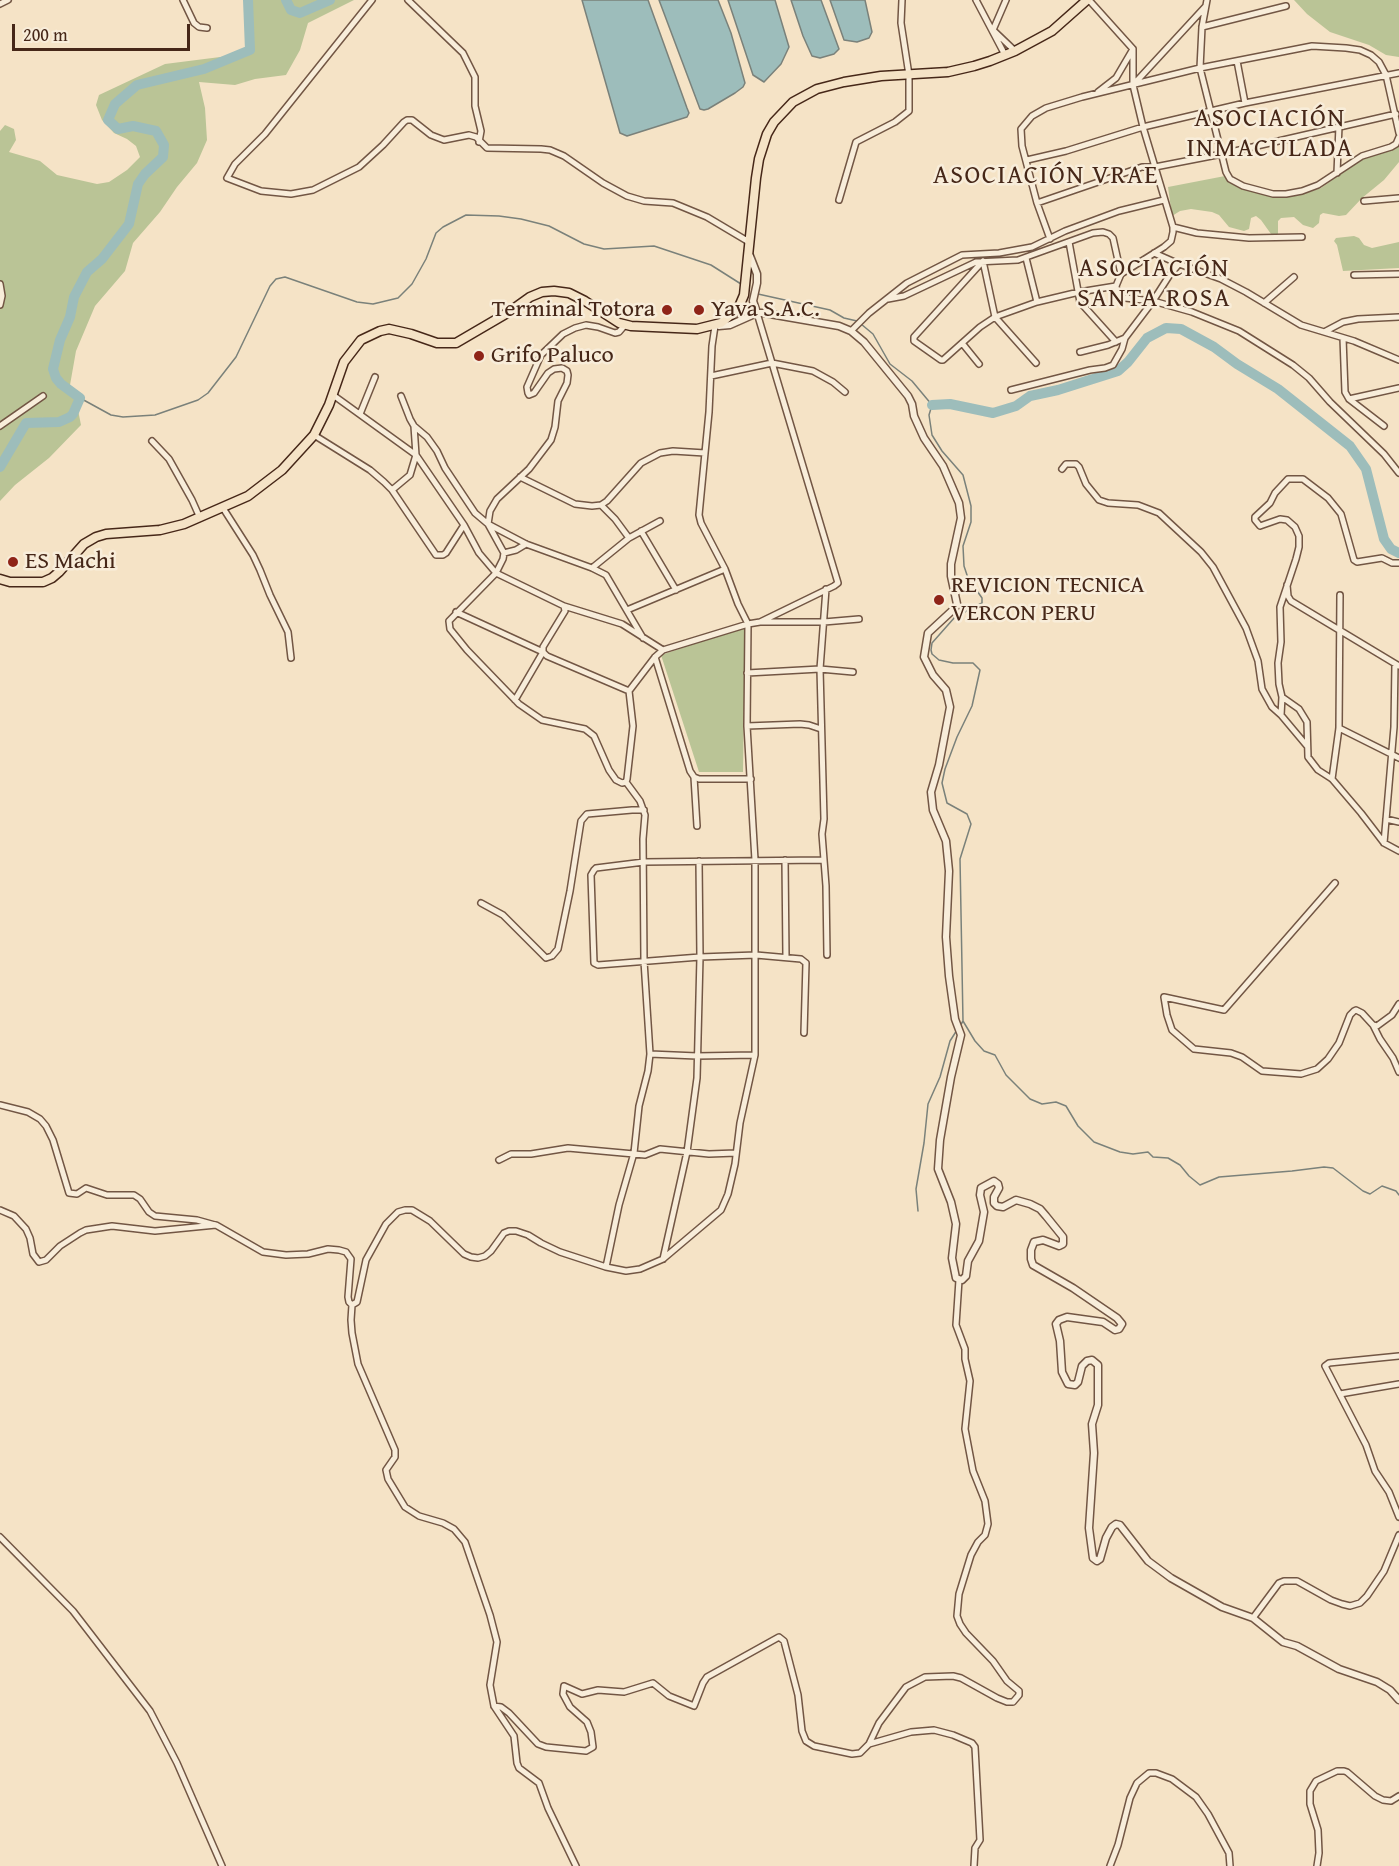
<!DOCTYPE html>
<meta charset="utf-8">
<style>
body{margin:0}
#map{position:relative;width:1399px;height:1866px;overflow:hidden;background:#f5e3c6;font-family:"Gentium Book Plus",serif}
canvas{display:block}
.scale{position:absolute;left:12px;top:24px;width:178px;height:27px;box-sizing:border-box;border:3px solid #462718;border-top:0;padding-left:8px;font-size:18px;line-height:21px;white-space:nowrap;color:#462718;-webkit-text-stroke:4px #f8edda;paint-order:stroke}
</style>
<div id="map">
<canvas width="1399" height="1866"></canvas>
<div class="scale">200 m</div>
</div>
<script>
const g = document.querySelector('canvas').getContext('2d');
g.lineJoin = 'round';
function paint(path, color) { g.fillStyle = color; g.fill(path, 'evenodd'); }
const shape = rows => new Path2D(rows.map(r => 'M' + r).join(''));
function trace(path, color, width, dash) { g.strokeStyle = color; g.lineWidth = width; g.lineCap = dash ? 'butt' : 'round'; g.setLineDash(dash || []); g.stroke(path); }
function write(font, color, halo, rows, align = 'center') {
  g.font = font + ' "Gentium Book Plus",serif'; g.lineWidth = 5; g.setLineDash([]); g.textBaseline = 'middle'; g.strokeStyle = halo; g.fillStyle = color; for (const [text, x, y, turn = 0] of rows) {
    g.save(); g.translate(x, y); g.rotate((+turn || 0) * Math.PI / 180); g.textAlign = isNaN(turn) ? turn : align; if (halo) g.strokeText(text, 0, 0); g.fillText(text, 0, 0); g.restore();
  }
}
paint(shape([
 [246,0,354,0,308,23,300,50,286,75,255,79,235,85,199,82,205,108,207,140,197,163,177,187,160,212,133,243,125,271,95,306,76,351,70,385,75,395,81,425,49,458,15,485,0,501,0,131,5,125,14,129,16,140,9,152,40,161,57,175,97,184,109,182,127,170,140,157,136,146,127,139,114,133,102,120,96,105,99,95,165,64,236,55,248,48,251,36],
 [1294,0,1399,0,1399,57,1386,55,1369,45,1330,32,1307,14],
 [1399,139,1399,162,1384,180,1362,198,1346,215,1339,216,1323,213,1320,215,1319,223,1313,228,1303,225,1294,217,1281,218,1278,221,1278,234,1271,234,1261,220,1256,216,1251,218,1249,229,1244,231,1229,227,1219,215,1212,212,1191,209,1180,211,1172,216,1168,187,1225,176,1247,189,1268,196,1285,197,1301,195,1321,188,1338,176,1355,160,1394,144],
 [1354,236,1359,238,1364,245,1372,248,1399,242,1399,268,1343,271,1337,245,1334,241,1336,238],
 [745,627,743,772,699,772,661,655]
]), '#bac496');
const water = shape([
 [582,0,648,0,687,108,689,113,687,117,627,136,620,133,582,0],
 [659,0,718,0,731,33,745,83,743,87,735,93,708,109,704,110,700,109,659,0],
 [728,0,775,0,789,47,781,64,764,82,753,75,728,0],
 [791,0,821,0,839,49,834,54,820,58,812,56,803,36,791,0],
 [830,0,865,0,872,32,869,38,857,42,844,40,830,0]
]);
paint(water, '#9dbdbb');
trace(water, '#7a817a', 1.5);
trace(shape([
 [758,294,830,310,844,318,857,321],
 [861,324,873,334,890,364,912,381,932,405,929,415,932,435,942,451,963,475,971,506,971,522,963,546,964,566,968,578,982,598,982,603,955,617,932,643,931,650,932,654,939,660,953,663,973,663,980,670,972,706,957,737,945,769,942,783,947,803,967,814,971,824,960,859,963,1021,960,1026],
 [80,398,111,415,123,417,155,415,198,400,208,393,236,357,270,286,276,279,285,277,357,302,373,304,398,298,412,284,426,259,436,233,443,227,466,215,499,216,521,219,549,226,584,244,604,249,654,246,711,265,741,284],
 [963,1021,975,1041,984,1051,995,1055,1006,1075,1030,1099,1042,1104,1056,1102,1066,1106,1078,1126,1094,1142,1120,1152,1133,1154,1148,1152,1153,1157,1168,1158,1180,1165,1189,1176,1200,1185,1219,1177,1292,1171,1324,1167,1333,1168,1363,1191,1370,1194,1382,1186,1396,1191,1399,1195],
 [918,1211,916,1189,924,1143,928,1104,940,1077,950,1041,957,1030]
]), '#7a817a', 1.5);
trace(shape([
 [286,0,291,10,300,13,330,0],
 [932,405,950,404,993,413,1016,406,1030,396,1058,390,1118,371,1128,362,1147,338,1166,328,1181,329,1214,347,1237,364,1278,389,1350,446,1366,469,1384,539,1391,549,1399,553],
 [0,467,26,423,59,422,70,417,73,414,80,398,61,384,56,378,53,369,60,340,70,317,74,297,87,272,102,259,129,224,138,184,145,174,163,157,164,145,156,131,133,126,118,129,108,120,115,104,137,85,204,69,250,50,248,0]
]), '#9dbdbb', 10);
const minor = shape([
 [183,0,194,23,199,27,207,28],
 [372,0,265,134,235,164,227,178,261,191,291,194,313,190,359,167,383,145,404,122,407,120,412,120,431,135,444,140,469,135,476,137,487,148,541,149,550,150,564,156,603,183,627,196,644,201,673,203,707,217,749,242],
 [408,0,463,53,475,77,475,106,481,131,479,142],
 [976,0,1005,55],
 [1006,0,993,30,1015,51],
 [1089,0,1133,49,1116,78,1098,92],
 [1207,0,1202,27,1200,68,1226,172,1230,179,1243,186,1273,194,1286,194,1302,191,1318,185,1362,156,1391,147,1396,144,1399,137],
 [0,4,8,0],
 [1202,27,1286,6],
 [1133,49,1133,85,1143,127,1173,227,1173,232,1171,241,1164,247,1121,274,1116,286,1117,292,1119,296,1125,298,1153,301,1192,312,1239,331,1293,365,1309,378,1330,402,1384,454,1399,473],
 [1237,61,1245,103],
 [1134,84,1205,7],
 [1027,160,1066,151,1143,127,1245,103,1399,73],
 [1337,173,1339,126],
 [839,200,856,142,895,122,909,111,909,75,901,23,902,0],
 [1364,201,1399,198],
 [1037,203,1142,167,1155,167,1222,154,1396,114],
 [1173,227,1197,233,1249,238,1302,237],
 [1050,239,1037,203,1022,146,1021,129,1032,116,1046,108,1082,97,1200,68,1312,46,1346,48,1360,50,1371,55,1379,62,1386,75,1399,133],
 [1069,242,1080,302,1116,342],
 [1154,253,1179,264],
 [1026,258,1037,302],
 [983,261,914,337,914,341,941,360,943,360,980,327,995,317,1037,302,1079,292,1116,286],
 [983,261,995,317,1036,363],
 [1354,275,1399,274],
 [0,284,2,296,0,305],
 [888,299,904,296,976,262,1018,260,1093,233,1103,232,1109,234,1113,238,1121,274],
 [1264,303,1294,277],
 [625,325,619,332,615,333,598,327,586,325,575,328,563,334,541,355,527,387,528,393,529,395,534,393,548,373,554,369,562,368,567,371,568,375,567,383,558,401,555,427,551,440,529,469,497,499,490,511,488,524,504,553,503,559,496,573,449,621,450,629,467,650,519,704,542,720,585,729,594,736,609,770,616,780,622,783,626,782,627,779,633,726,629,691,655,657,663,650,748,624,760,622,834,586,838,583,757,313],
 [851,331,869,313,907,283,962,255,999,253,1032,247,1065,231,1119,211,1164,200],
 [1326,331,1343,322,1358,319,1399,317],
 [1343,338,1345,392,1349,399,1384,426],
 [962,343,979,364],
 [1080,352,1108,345,1125,338,1153,301,1169,276,1179,264,1221,279,1246,292,1301,325,1354,341,1399,360],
 [711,376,772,363,813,371,833,382,845,392],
 [1011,390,1090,370,1105,368,1113,365,1122,349,1125,338],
 [333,395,416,455,464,525,479,553,496,573,564,606,565,611,543,647,543,652,547,656,629,691],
 [1349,399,1399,388],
 [360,414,375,377],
 [0,426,43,396],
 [414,426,427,437,437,451,445,468,475,513,488,524,526,544,592,568,606,575,643,638],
 [314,435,370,470,384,482,392,490,436,555,443,555,446,553,464,525],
 [152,441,169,459,192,500,200,518],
 [705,453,709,412,712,346,715,326],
 [1062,469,1066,464,1076,464,1079,467,1086,484,1099,500,1108,503,1138,505,1159,513,1201,552,1213,567,1246,628,1258,661,1262,689,1272,707,1281,715],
 [392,490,410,475,416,455,414,426,410,419,401,396],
 [223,508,253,555,260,570,270,595,288,632,291,658],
 [641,531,676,590],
 [629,538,660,521],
 [504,553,516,550,526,544],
 [1399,563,1392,563,1382,558,1357,562,1354,560,1341,514,1328,498,1303,479,1288,479,1275,493,1270,503,1255,517,1255,520,1260,526,1280,519,1287,520,1295,527,1299,536,1299,547,1296,559,1280,607,1281,642,1278,663,1279,684,1282,697,1299,709,1307,722,1308,757,1318,770,1332,779,1361,813,1384,843,1399,851],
 [592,568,629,538,615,519,601,505],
 [1287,585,1288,596,1291,601,1399,666],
 [826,589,820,669,824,819,822,834,826,886,827,955],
 [564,606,622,624,663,650],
 [627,610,725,569],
 [456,612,543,652,515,700],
 [761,622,824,622,859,619],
 [655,657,690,771,694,777,699,779,751,779],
 [747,673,820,669,853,672],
 [1282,697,1281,715,1307,746],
 [747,726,800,724,809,725,821,729],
 [1339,728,1399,758],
 [694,777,697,826],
 [1332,779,1339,728,1340,595],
 [1386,819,1399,822],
 [1384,843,1394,727,1395,664],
 [785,860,786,957],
 [1335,883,1224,1010,1164,997,1167,1015,1172,1030,1194,1049,1231,1053,1242,1057,1262,1071,1301,1074,1317,1069,1328,1059,1339,1043,1350,1015,1354,1011,1356,1010,1362,1013,1373,1025,1377,1026,1392,1015,1399,1004],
 [481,903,503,915,546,958,552,956,558,949,570,891,581,821,587,814,632,810,644,810],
 [1373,1025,1380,1039,1393,1058,1399,1072],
 [804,1033,806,963,801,959,756,955,700,957,598,965,594,963,591,875,594,870,596,868,644,862,823,860],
 [650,1054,697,1056,755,1055],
 [0,1105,28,1112,40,1119,46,1126,53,1140,69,1193,77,1194,86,1188,107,1195,134,1195,140,1199,149,1212,155,1216,197,1220,215,1225],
 [499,1160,511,1154,531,1154,568,1148,645,1155,660,1149,709,1154,736,1153],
 [0,1210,14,1216,26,1229,30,1238,33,1254,39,1262,46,1260,60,1246,80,1233,86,1230,112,1226,155,1231,216,1225,263,1252,286,1255,308,1254,328,1249,339,1250,346,1252,351,1259,348,1297,349,1302,352,1305,357,1302,366,1260,386,1224,398,1212,405,1210,412,1210,430,1221,464,1254,471,1257,478,1258,485,1256,491,1251,504,1233,509,1231,516,1231,528,1235,541,1243,560,1252,606,1267,626,1271,640,1269,663,1259,721,1210,728,1194,735,1164,740,1123,755,1055,755,860,747,726,748,624,738,604,725,569,701,523,699,515,705,453,673,451,660,453,641,463,607,501,601,505,592,506,575,504,520,477],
 [663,1259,687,1152,697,1078,700,957,699,861],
 [606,1267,619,1205,634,1153,639,1106,648,1071,650,1054,644,961,643,839,645,815,640,801,626,782],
 [959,1280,956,1325,965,1349,965,1359,970,1381,965,1429,973,1471,985,1501,988,1524,985,1535,978,1542,971,1555,959,1594,957,1616,960,1624,966,1633,993,1661,1007,1681,1019,1691,1019,1695,1013,1702,1007,1702,997,1698,961,1678,953,1676,925,1677,906,1687,879,1723,869,1744,911,1732,934,1730,953,1735,972,1743,975,1747,980,1840,975,1848,974,1866],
 [352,1305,351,1320,352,1333,358,1364,395,1450,395,1457,386,1470,388,1479,405,1507,419,1516,443,1523,454,1529,465,1542,490,1615,497,1642,490,1685,494,1706,514,1736,517,1763,519,1768,539,1783,548,1808,576,1866],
 [1399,1356,1329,1363,1325,1366,1366,1445,1375,1471,1389,1492,1399,1517],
 [1340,1394,1399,1384],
 [0,1537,73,1611,150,1711,177,1763,222,1866],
 [1253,1618,1279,1583,1284,1581,1297,1581,1331,1600,1342,1604,1350,1606,1360,1603,1367,1596,1384,1571,1399,1535],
 [494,1706,501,1707,509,1713,538,1744,546,1747,586,1751,593,1747,591,1732,587,1722,570,1707,563,1694,564,1686,582,1694,598,1690,624,1692,653,1683,669,1696,694,1706,703,1683,707,1677,779,1637,784,1641,798,1695,802,1731,806,1741,814,1746,852,1754,860,1753,869,1744],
 [1110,1866,1118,1845,1130,1798,1137,1783,1149,1773,1156,1773,1172,1779,1196,1797,1208,1814,1229,1853,1230,1866],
 [1317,1866,1319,1853,1318,1830,1310,1804,1310,1791,1316,1781,1337,1771,1344,1771,1347,1772,1375,1796,1383,1800,1391,1801,1399,1796]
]);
const tertiary = shape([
 [750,256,757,274,757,283,753,301,757,313],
 [719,326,730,325,757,313,764,313,839,326,851,331,864,342,908,396,912,404,914,416,924,438,943,466,959,503,961,518,951,564,951,576,957,604,955,608,928,633,924,657,933,675,946,690,950,707,939,765,931,792,933,810,946,841,949,871,946,937,949,976,955,1019,961,1035,951,1077,940,1140,938,1169,951,1202,956,1224,952,1258,956,1278,962,1280,966,1276,968,1261,979,1241,984,1212,980,1195,981,1188,994,1181,998,1184,999,1188,994,1197,994,1203,997,1206,1003,1207,1016,1200,1030,1204,1040,1209,1046,1216,1063,1237,1063,1244,1059,1246,1043,1240,1034,1242,1031,1250,1031,1259,1033,1265,1073,1288,1117,1318,1122,1324,1119,1329,1115,1330,1103,1322,1067,1317,1059,1320,1056,1324,1060,1341,1062,1372,1068,1384,1075,1385,1078,1382,1082,1366,1087,1361,1092,1360,1098,1365,1098,1405,1092,1424,1094,1453,1089,1528,1093,1558,1097,1561,1100,1559,1106,1538,1112,1527,1116,1524,1120,1525,1148,1561,1171,1578,1222,1607,1253,1618,1283,1642,1297,1646,1339,1669,1377,1682,1390,1690,1399,1700]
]);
const trunk = shape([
 [0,579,10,582,43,582,52,578,59,572,84,544,96,537,106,534,160,530,184,524,248,496,282,470,314,435,329,405,344,362,361,340,380,331,389,329,411,334,437,343,456,343,509,312,530,297,542,292,554,291,569,293,585,301,619,323,631,326,697,329,721,323,738,309,744,295,756,178,759,159,767,134,774,122,793,102,817,89,844,82,881,76,948,72,974,66,990,61,1015,51,1052,31,1087,0]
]);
trace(minor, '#725644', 8);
trace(tertiary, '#725644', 9);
trace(trunk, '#462718', 11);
trace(minor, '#f8edda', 5);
trace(tertiary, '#f8edda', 6);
trace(trunk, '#f5e3c6', 8);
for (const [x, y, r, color] of [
 [667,310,6,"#8f2418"],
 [699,310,6,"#8f2418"],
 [479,356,6,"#8f2418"],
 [13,562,6,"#8f2418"],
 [939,600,6,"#8f2418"]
]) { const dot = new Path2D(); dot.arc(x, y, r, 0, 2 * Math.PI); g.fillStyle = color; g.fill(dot); trace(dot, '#f8edda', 2); }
write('24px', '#462718', '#f8edda', [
 ["Terminal Totora",655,310,"right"],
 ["Yava S.A.C.",711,310],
 ["Grifo Paluco",491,356],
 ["ES Machi",25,562],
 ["REVICION TECNICA",951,586],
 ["VERCON PERU",951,614]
], 'left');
g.letterSpacing = '1.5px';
write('26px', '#462718', '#f8edda', [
 ["ASOCIACIÓN",1270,119],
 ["INMACULADA",1270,149],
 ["ASOCIACIÓN VRAE",1046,176],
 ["ASOCIACIÓN",1154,269],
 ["SANTA ROSA",1154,299]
]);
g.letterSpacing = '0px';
</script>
